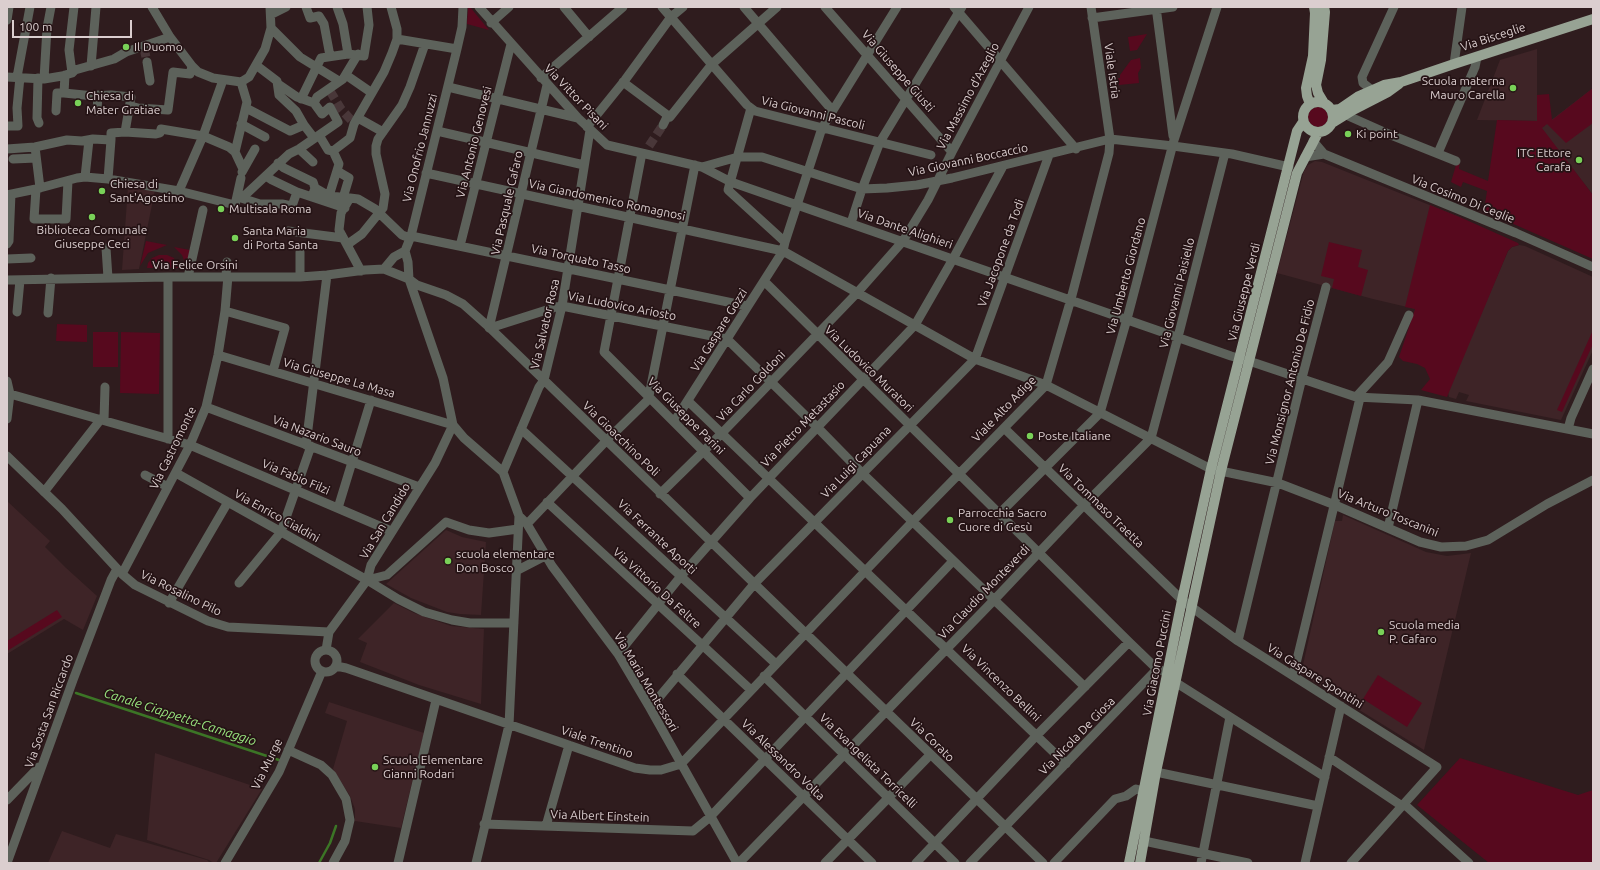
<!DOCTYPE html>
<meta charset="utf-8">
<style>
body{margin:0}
#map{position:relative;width:1600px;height:870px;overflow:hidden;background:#2f1c1e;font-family:Ubuntu,sans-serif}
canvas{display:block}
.frame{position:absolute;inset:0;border:8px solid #dbcecf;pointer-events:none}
.scale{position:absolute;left:12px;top:20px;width:120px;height:18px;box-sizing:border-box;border:2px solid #dbcecf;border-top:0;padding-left:5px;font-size:12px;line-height:14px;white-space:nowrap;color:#dbcecf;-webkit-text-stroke:3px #251315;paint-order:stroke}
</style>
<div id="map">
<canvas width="1600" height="870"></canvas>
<div class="frame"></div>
<div class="scale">100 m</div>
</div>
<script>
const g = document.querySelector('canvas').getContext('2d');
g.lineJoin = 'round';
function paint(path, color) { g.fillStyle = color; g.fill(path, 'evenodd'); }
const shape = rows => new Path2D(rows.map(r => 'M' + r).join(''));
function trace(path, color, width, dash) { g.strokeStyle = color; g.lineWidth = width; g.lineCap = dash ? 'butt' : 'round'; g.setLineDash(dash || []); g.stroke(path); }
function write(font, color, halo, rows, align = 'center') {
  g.font = font + ' Ubuntu,sans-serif'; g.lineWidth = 3.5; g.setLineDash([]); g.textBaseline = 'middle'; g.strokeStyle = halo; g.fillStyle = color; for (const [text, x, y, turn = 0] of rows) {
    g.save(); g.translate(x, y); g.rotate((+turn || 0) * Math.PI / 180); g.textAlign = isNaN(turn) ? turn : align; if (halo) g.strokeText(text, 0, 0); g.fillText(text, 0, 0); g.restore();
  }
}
paint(shape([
 [1537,49,1537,121,1477,120,1500,60],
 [1593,88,1593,195,1541,128],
 [1315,161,1322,162,1462,218,1437,314,1373,299,1277,273,1304,171,1308,165],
 [128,187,155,190,139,269,122,270],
 [1519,245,1525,246,1593,277,1593,350,1561,420,1466,401,1469,395,1459,392,1456,399,1449,397,1448,392,1450,385,1508,251,1512,247],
 [7,501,50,541,45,547,65,567,97,596,83,630,64,619,7,654],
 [1343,515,1426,552,1447,556,1471,553,1424,750,1301,674,1335,521,1342,521],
 [446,530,462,537,486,542,481,615,460,614,447,612,411,598,386,584],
 [394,603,414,613,451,626,484,629,481,704,419,685,360,662,367,643,358,639],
 [329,702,424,733,401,828,355,821,355,809,350,796,333,769,347,721,325,713],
 [155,753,262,789,216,863,214,863,209,860,147,840],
 [62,831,110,848,116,834,207,860,210,863,48,863]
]), '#3e2427');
paint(shape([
 [468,7,470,7,489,30,467,24],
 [1147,34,1137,50,1130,51,1128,37],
 [1140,58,1141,68,1138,73,1139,83,1119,85,1118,78,1120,78,1120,75,1131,60],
 [1593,88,1593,123,1566,143,1547,124,1542,128,1593,195,1593,259,1484,211,1487,191,1463,182,1461,187,1451,182,1456,165,1460,159,1459,169,1488,181,1497,120,1537,121,1537,95,1549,94,1552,120],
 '1308 117a10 10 0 1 1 20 0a10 10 0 1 1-20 0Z',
 [1430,205,1462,218,1518,243,1519,245,1512,247,1508,251,1447,397,1421,390,1430,379,1425,368,1417,364,1403,361,1399,357,1415,309,1405,307],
 [146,241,167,245,148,253,140,266],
 [1329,242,1362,250,1358,267,1368,270,1361,296,1332,288,1334,279,1321,276],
 [174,247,190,250,186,266,182,255],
 [159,255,167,255,174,258,179,268,147,268,148,263,152,258],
 [57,324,87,325,87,342,56,341],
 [1593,330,1593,344,1562,412,1557,410],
 [93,332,118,332,118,367,93,367],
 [121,332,160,333,159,394,120,393],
 [57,610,62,617,7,651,7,641],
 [1378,675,1422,703,1407,727,1363,699],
 [1460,758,1578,795,1593,790,1593,863,1489,863,1417,805]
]), '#57091e');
trace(shape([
 [76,693,279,760],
 [319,863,330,843,336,826]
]), '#3c7526', 2.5);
trace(shape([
 [144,48,147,62],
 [330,91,341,109,353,122],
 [649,146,663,125]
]), '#493739', 9, [9, 4.5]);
trace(shape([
 [152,7,170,37,192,66,198,72,213,78,241,82],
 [306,7,310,18,319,16,324,24,330,56],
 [337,7,343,24,348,54],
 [479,7,578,118,607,145,702,167,731,182,1231,356,1255,363,1356,397,1418,400,1593,434],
 [564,7,589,37],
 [662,7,747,105,755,111,931,155],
 [744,7,832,110],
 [825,7,952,152],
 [954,7,1076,149],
 [1156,7,1173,136],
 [272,14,286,7],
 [1092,18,1173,7],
 [7,20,9,7],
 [491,23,509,7],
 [271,28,300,57,339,81],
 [397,39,457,49],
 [147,62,150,81],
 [1454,64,1462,7],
 [256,65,277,81,279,95,296,111,304,125],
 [91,66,96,7],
 [72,73,69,50,74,7],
 [346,75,372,93],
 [7,77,44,79,62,76,72,73,75,70,114,59,126,52,170,37],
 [17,77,30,7],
 [38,78,37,118,39,123],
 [541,78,623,7],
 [44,79,47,28,51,7],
 [241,82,249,77,265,49,271,28,270,7],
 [623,82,670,117,712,64,777,7],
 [448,87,578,118],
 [1372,90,1363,83,1362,77,1394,7],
 [64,93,94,96,111,95,131,97,125,132],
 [301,99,321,58,348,54,364,56,369,25,367,7],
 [314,103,317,97,343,79,358,54],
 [131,106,138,108,168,110,173,72,190,74,192,66],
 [246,108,290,131,304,125,314,138],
 [751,108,728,190,785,242,783,251,975,359,1046,385,1211,469,1278,483,1335,505,1420,542,1441,547,1466,546,1488,540,1547,504,1593,480],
 [56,111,57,93,64,93,65,75],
 [97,111,98,95],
 [1346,115,1391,135,1456,161],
 [358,118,383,132],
 [241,124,265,137],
 [663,125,668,115],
 [7,126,18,126,17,108,20,77],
 [587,127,625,80,671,17,683,7],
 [437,131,584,165],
 [319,135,328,150,333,151],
 [1313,141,1324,154,1516,233,1593,267],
 [35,147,40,188],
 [7,149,35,147,67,140,82,141,93,139,111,140,111,133,125,132,156,134,160,133,161,129,203,136,229,147,235,152,243,169],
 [299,149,313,162],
 [333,151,350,138,354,124,384,72,392,53,397,39,397,29,391,7],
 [235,152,247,102,241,82],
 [642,153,604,352,750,498],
 [1438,153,1475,67,1477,57],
 [1305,157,1324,154],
 [13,159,36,158],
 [278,163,284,168,313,182,315,188],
 [702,167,738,157,762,157,862,189,887,188,917,185,952,178,1110,139,1173,146,1232,154,1289,167],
 [337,171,349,178,343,198],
 [242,172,255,149],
 [426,173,783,251,674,422],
 [266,176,272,180,297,192,345,208],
 [85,177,89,140],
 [108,179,111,140],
 [36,189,34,219,66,219,68,181],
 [179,191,203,136,223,80],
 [7,195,36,189,77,178,85,177,108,179,179,191,235,205,241,178],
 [329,196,339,164,333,151],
 [238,197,260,204,282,204,292,206,297,192],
 [312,197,315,188,329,196,350,198,341,213,339,230,361,271],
 [242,198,289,154,299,149,338,122,330,107,322,114,314,103,297,97,278,84],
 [350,198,358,199,375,209,402,235,410,238],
 [851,223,862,189,880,142,962,7],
 [288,231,343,238],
 [411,236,747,306],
 [785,242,822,128,897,7],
 [7,244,9,241,11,194],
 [348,244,362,234,383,208,385,194,376,154,376,146,378,139,402,105,410,87,425,44],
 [460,246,511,44],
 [106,248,108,278],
 [405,251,408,262,409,279,443,378,453,425,464,438,503,472,519,516,509,725,476,863],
 [405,251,411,236,457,49,462,27,463,7],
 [7,259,31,258],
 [384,269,394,257,405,251],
 [226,276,227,262],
 [188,277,203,210],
 [300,277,300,252],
 [7,280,168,277,300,277,327,275,365,270,384,269,409,279,417,285,446,295,463,304,490,328,544,380,1043,863],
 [764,281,1129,642,1157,669,1169,673],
 [225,311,285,328,273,371],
 [17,312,20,280],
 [48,313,51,278],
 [489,328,547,85],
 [490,328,556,307,562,306,727,339,817,427,862,473,1085,687],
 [218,355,453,425],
 [7,381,10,394,7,419],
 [10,394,190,445,391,531],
 [649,396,695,165],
 [1356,397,1388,362,1409,315],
 [688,401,1066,764],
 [206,407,419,487],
 [104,420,105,387],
 [1004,428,1182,600,1238,641,1437,767,1351,863],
 [521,429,776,664],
 [1568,429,1571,418,1593,369],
 [168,439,168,277],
 [306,445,327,275],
 [7,456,62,509,122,574,135,585,208,621,228,627,329,632],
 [503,472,539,387,544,380,562,306,590,130],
 [176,473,367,580,398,599,424,612,452,620,470,623,514,623],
 [145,475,168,487],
 [44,492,101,419],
 [660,494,722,433,857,293,903,241,928,200,952,152,1029,7],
 [547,502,751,690],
 [338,508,371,400],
 [999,514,1100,413,1127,319,1174,140,1217,7],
 [519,516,527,524,552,566,618,654,650,708,737,863],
 [527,524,607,440,650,398],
 [1388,528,1418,400],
 [516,571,545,556],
 [122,574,190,445,206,407,218,355,225,311,228,276],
 [367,580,387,575,446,522,469,530,489,533,518,529],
 [239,583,281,532,311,446],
 [169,603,228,502],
 [1238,641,1302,378,1326,287],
 '315 661a11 11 0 1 1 22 0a11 11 0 1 1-22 0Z',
 [326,650,329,632,367,580,371,565,435,463,453,425],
 [618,654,681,576,750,498,915,325,953,259,1003,166],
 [336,666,346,668,635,768,650,770,661,770,681,764,913,521,1046,385,1071,299,1109,153,1110,139,1091,7],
 [677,674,872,863],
 [764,676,955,863],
 [1293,676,1360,398],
 [1175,682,1325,777],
 [650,708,755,583,975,359,1049,155],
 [288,750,321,765,332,775,346,799,350,820,345,841,333,863],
 [1329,757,1402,806],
 [1156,772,1318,806],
 [7,800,39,767],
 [1404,804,1469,863],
 [484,824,693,831,710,817,953,561],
 [546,826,569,745],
 [1144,841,1248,863],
 [7,863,73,680,111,580,117,569],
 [225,863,279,772,322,671],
 [398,863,436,700],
 [739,863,994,600,1084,505,1151,438,1178,337,1225,153],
 [825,863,930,755],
 [916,863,1037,735,1129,642],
 [970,863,1157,669],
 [1054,863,1115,799,1126,796,1136,789,1144,791],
 [1201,863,1230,717],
 [1305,863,1341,706]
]), '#5d625b', 9);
trace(shape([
 [1324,7,1325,12,1321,60,1316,85,1318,93,1324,103],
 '1303 117a15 15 0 1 1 30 0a15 15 0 1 1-30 0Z',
 [1310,104,1307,96,1306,88,1313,56,1315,13,1314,7],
 [1332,110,1340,109,1359,96,1384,85,1401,82,1454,64,1593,19],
 [1332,123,1353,110,1388,92,1399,84],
 [1129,863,1182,600,1211,469,1297,131,1303,122],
 [1140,863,1156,772,1221,471,1297,173,1318,133]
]), '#97a394', 10);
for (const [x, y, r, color] of [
 [126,47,4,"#79d158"],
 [1513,88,4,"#79d158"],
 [78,103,4,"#79d158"],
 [1348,134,4,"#79d158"],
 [1579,160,4,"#79d158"],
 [102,191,4,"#79d158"],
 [221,209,4,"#79d158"],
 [92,217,4,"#79d158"],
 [235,238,4,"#79d158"],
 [1030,436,4,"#79d158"],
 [950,520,4,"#79d158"],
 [448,561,4,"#79d158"],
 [1381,632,4,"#79d158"],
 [375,767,4,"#79d158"]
]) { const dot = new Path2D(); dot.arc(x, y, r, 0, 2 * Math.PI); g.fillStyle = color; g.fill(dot); trace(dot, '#251315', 1.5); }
write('12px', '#dbcecf', '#251315', [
 ["Via Bisceglie",1493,37,-18],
 ["Via Giuseppe Giusti",898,71,49],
 ["Viale Istria",1112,71,82],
 ["Via Massimo d'Azeglio",968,96,-62],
 ["Via Vittor Pisani",576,97,46],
 ["Via Giovanni Pascoli",813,113,14],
 ["Via Antonio Genovesi",474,142,-76],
 ["Via Onofrio Jannuzzi",420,148,-76],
 ["Via Giovanni Boccaccio",968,160,-12],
 ["Via Cosimo Di Ceglie",1463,199,22],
 ["Via Giandomenico Romagnosi",607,200,12],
 ["Via Pasquale Cafaro",507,203,-77],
 ["Via Dante Alighieri",905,229,19],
 ["Via Jacopone da Todi",1001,253,-70],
 ["Via Torquato Tasso",581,259,12],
 ["Via Felice Orsini",195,265],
 ["Via Umberto Giordano",1126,276,-75],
 ["Via Giuseppe Verdi",1244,292,-76],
 ["Via Giovanni Paisiello",1177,293,-76],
 ["Via Ludovico Ariosto",622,306,11],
 ["Via Salvator Rosa",545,324,-77],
 ["Via Gaspare Gozzi",719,330,-58],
 ["Via Ludovico Muratori",869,369,44],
 ["Via Giuseppe La Masa",339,378,16],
 ["Via Monsignor Antonio De Fidio",1290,382,-76],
 ["Via Carlo Goldoni",751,386,-46],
 ["Viale Alto Adige",1004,409,-46],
 ["Via Giuseppe Parini",686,416,45],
 ["Via Pietro Metastasio",803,424,-46],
 ["Via Nazario Sauro",317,436,21],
 ["Via Gioacchino Poli",621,439,44],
 ["Via Castromonte",173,448,-64],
 ["Via Luigi Capuana",856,462,-46],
 ["Via Fabio Filzi",296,477,23],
 ["Via Tommaso Traetta",1101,506,44],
 ["Via Arturo Toscanini",1388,513,22],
 ["Via Enrico Cialdini",277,516,29],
 ["Via San Candido",385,521,-59],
 ["Via Ferrante Aporti",657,537,43],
 ["Via Vittorio Da Feltre",657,588,42],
 ["Via Claudio Monteverdi",984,592,-46],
 ["Via Rosalino Pilo",181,593,26],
 ["Via Giacomo Puccini",1157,663,-79],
 ["Via Gaspare Spontini",1315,676,32],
 ["Via Maria Montessori",646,682,59],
 ["Via Vincenzo Bellini",1001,683,44],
 ["Via Sosta San Riccardo",49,711,-70],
 ["Via Nicola De Giosa",1077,736,-46],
 ["Via Corato",932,740,44],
 ["Viale Trentino",597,742,19],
 ["Via Alessandro Volta",783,760,44],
 ["Via Evangelista Torricelli",868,761,44],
 ["Via Murge",267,764,-64],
 ["Via Albert Einstein",600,816,2]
]);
write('12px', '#dbcecf', '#251315', [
 ["Il Duomo",134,47],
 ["Scuola materna",1505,81,"right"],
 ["Mauro Carella",1505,95,"right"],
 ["Chiesa di",86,96],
 ["Mater Gratiae",86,110],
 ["Ki point",1356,134],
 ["ITC Ettore",1571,153,"right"],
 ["Carafa",1571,167,"right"],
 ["Chiesa di",110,184],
 ["Sant'Agostino",110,198],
 ["Multisala Roma",229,209],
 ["Biblioteca Comunale",92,230,"center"],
 ["Giuseppe Ceci",92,244,"center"],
 ["Santa Maria",243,231],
 ["di Porta Santa",243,245],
 ["Poste Italiane",1038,436],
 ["Parrocchia Sacro",958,513],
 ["Cuore di Gesù",958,527],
 ["scuola elementare",456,554],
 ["Don Bosco",456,568],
 ["Scuola media",1389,625],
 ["P. Cafaro",1389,639],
 ["Scuola Elementare",383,760],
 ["Gianni Rodari",383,774]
], 'left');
write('italic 13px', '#9ae880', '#251315', [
 ["Canale Ciappetta-Camaggio",180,717,18]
]);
</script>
